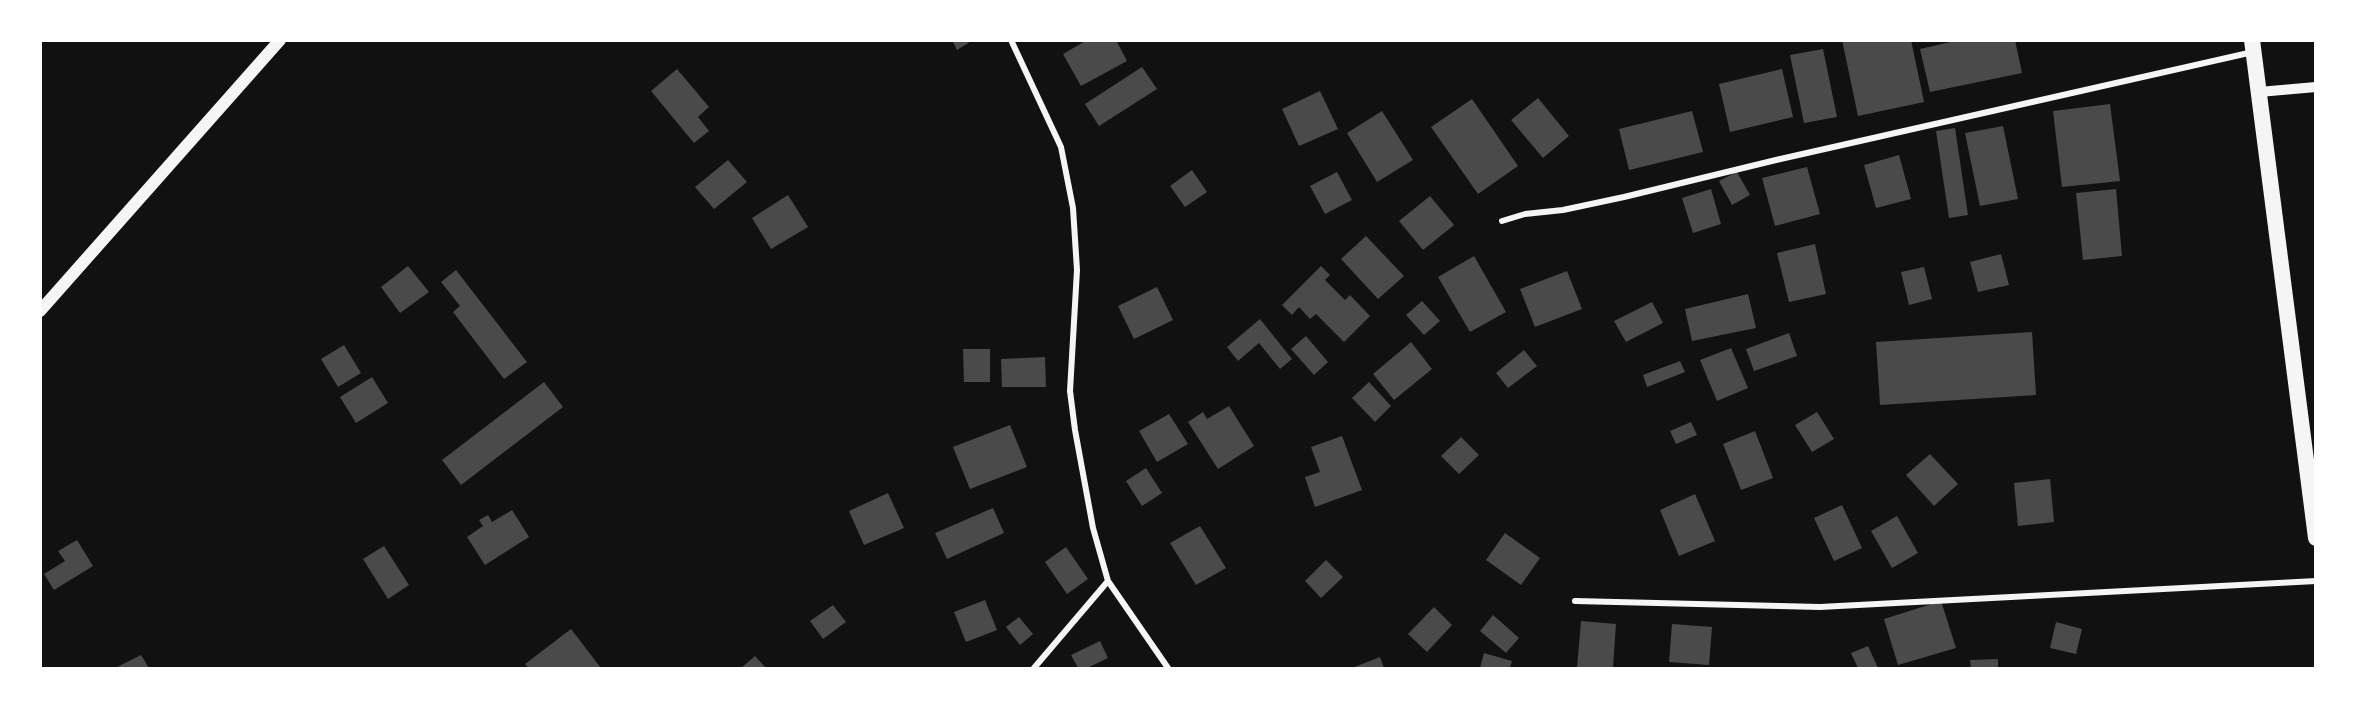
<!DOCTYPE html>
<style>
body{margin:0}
#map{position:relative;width:2356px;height:709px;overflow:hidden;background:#111;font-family:"Golos Text",sans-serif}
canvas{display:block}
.frame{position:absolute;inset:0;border:42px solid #fff;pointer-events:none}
</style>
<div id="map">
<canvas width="2356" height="709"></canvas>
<div class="frame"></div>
</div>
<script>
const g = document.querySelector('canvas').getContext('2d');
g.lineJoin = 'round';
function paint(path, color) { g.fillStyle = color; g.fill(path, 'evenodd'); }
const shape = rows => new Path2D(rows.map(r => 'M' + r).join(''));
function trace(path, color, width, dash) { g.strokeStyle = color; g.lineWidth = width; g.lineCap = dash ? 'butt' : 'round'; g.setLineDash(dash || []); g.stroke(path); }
paint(shape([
 [952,40,973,40,957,50],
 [1087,40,1116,40,1127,61,1081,86,1063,54],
 [1842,40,1911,40,1924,102,1858,116],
 [1959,40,2015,40,2022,73,1930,92,1920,49],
 [1823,49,1837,117,1804,123,1790,55],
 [1142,67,1157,89,1099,126,1085,104],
 [677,69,709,107,698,117,709,131,694,143,651,91],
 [1782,69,1793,117,1730,132,1719,84],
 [1320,91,1338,129,1299,146,1282,109],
 [1538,98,1569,136,1543,158,1511,120],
 [1472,99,1518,166,1478,194,1431,127],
 [2110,104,2120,181,2062,187,2053,111],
 [1382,111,1413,160,1377,182,1347,133],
 [1692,111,1703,152,1629,170,1619,129],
 [2003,126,2018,199,1980,206,1965,133],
 [1955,128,1968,215,1949,218,1936,131],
 [1899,155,1911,199,1876,208,1864,165],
 [728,160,747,182,714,209,695,187],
 [1807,167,1820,214,1775,226,1762,178],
 [1192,170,1207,192,1185,207,1170,186],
 [1337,172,1352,200,1325,214,1310,186],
 [1737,172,1750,195,1732,205,1719,181],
 [1711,189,1721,224,1693,233,1682,198],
 [2116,189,2122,256,2083,260,2076,193],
 [788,195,808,227,771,249,752,218],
 [1430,196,1454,225,1423,250,1399,221],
 [1366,236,1404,276,1378,299,1341,259],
 [1815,244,1826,294,1789,302,1777,253],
 [2001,254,2009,285,1978,292,1970,262],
 [1474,256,1506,312,1470,332,1438,277],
 [408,266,429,292,400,313,381,287],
 [1321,266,1330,275,1325,280,1345,300,1350,295,1370,316,1344,342,1316,314,1310,319,1299,307,1292,315,1282,305],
 [1924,267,1932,299,1909,305,1901,272],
 [456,270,527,362,504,379,453,312,460,306,441,282],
 [1567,271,1582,309,1535,327,1520,289],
 [1157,287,1173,320,1134,339,1118,306],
 [1748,294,1756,328,1692,341,1685,309],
 [1422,301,1440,321,1424,335,1406,315],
 [1652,302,1663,323,1626,342,1614,321],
 [1260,319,1292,359,1280,369,1259,343,1238,361,1227,347],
 [2032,332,2036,395,1880,405,1876,342],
 [1789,333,1797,356,1754,371,1746,349],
 [1306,336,1328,362,1314,375,1291,349],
 [1411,342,1432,369,1394,400,1373,374],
 [344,345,361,373,338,387,321,359],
 [1731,348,1748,388,1717,401,1700,360],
 [963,349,990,349,990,382,964,382],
 [1524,350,1537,366,1508,388,1496,373],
 [1045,357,1046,387,1002,387,1001,359],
 [1680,361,1685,372,1647,387,1643,375],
 [372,377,388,403,356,423,340,397],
 [544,382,563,407,461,485,442,460],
 [1369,382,1391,406,1375,422,1352,398],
 [1229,406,1254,446,1218,469,1188,422,1203,412,1207,419],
 [1817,412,1834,439,1812,452,1795,425],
 [1169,414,1188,444,1157,462,1139,431],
 [1691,422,1697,435,1676,444,1670,431],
 [1010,425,1027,467,970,489,953,447],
 [1755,431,1773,478,1741,490,1723,444],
 [1342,436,1362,490,1315,507,1305,477,1320,472,1311,447],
 [1461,437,1479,455,1459,474,1441,456],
 [1930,454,1958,484,1934,506,1906,475],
 [1146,468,1162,493,1142,506,1126,481],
 [2050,479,2054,522,2018,526,2014,483],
 [888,493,904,528,864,545,849,511],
 [1695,494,1715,541,1679,556,1660,510],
 [1842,505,1862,548,1834,561,1814,518],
 [993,508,1004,533,947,559,935,533],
 [512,510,529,537,485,565,467,537,483,526,479,520,488,515,492,522],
 [1897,516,1918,553,1892,568,1871,531],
 [1200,526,1226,568,1196,585,1170,543],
 [1505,533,1540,558,1521,585,1486,560],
 [77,540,93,566,54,590,44,574,65,561,58,551],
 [384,546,409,585,388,599,363,559],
 [1066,547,1088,579,1067,594,1045,562],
 [1326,560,1343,577,1321,598,1305,581],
 [985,600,997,630,966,642,954,612],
 [1941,601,1956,648,1898,665,1884,619],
 [833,605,846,622,823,639,810,621],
 [1434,607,1452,625,1427,652,1408,634],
 [1493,615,1519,638,1506,653,1480,631],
 [1019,617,1033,634,1020,645,1006,627],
 [1581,621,1616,624,1613,668,1577,668],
 [2056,622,2082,629,2076,654,2050,648],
 [1672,624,1712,627,1709,665,1669,662],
 [571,629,601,668,528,668,525,664],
 [1100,641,1108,658,1087,668,1078,668,1071,655],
 [1868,646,1878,668,1858,668,1851,653],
 [1484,653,1512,661,1510,668,1480,668],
 [141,655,149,668,115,668],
 [755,656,766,668,741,668],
 [1380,657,1384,668,1352,668],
 [1998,659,1998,668,1971,668,1970,660]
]), '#4a4a4a');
trace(shape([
 [1011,40,1061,147,1073,208,1077,270,1070,391,1075,430,1093,528,1108,581,1168,668],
 [1502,221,1525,214,1563,210,1624,197,1776,160,2253,52],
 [1575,601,1820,607,2316,581],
 [1034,668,1108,581]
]), '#f5f5f5', 6);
trace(shape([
 [2259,92,2316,87]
]), '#f5f5f5', 10);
trace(shape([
 [40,311,280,40]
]), '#f5f5f5', 12);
trace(shape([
 [2252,40,2316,538]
]), '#f5f5f5', 16);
</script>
